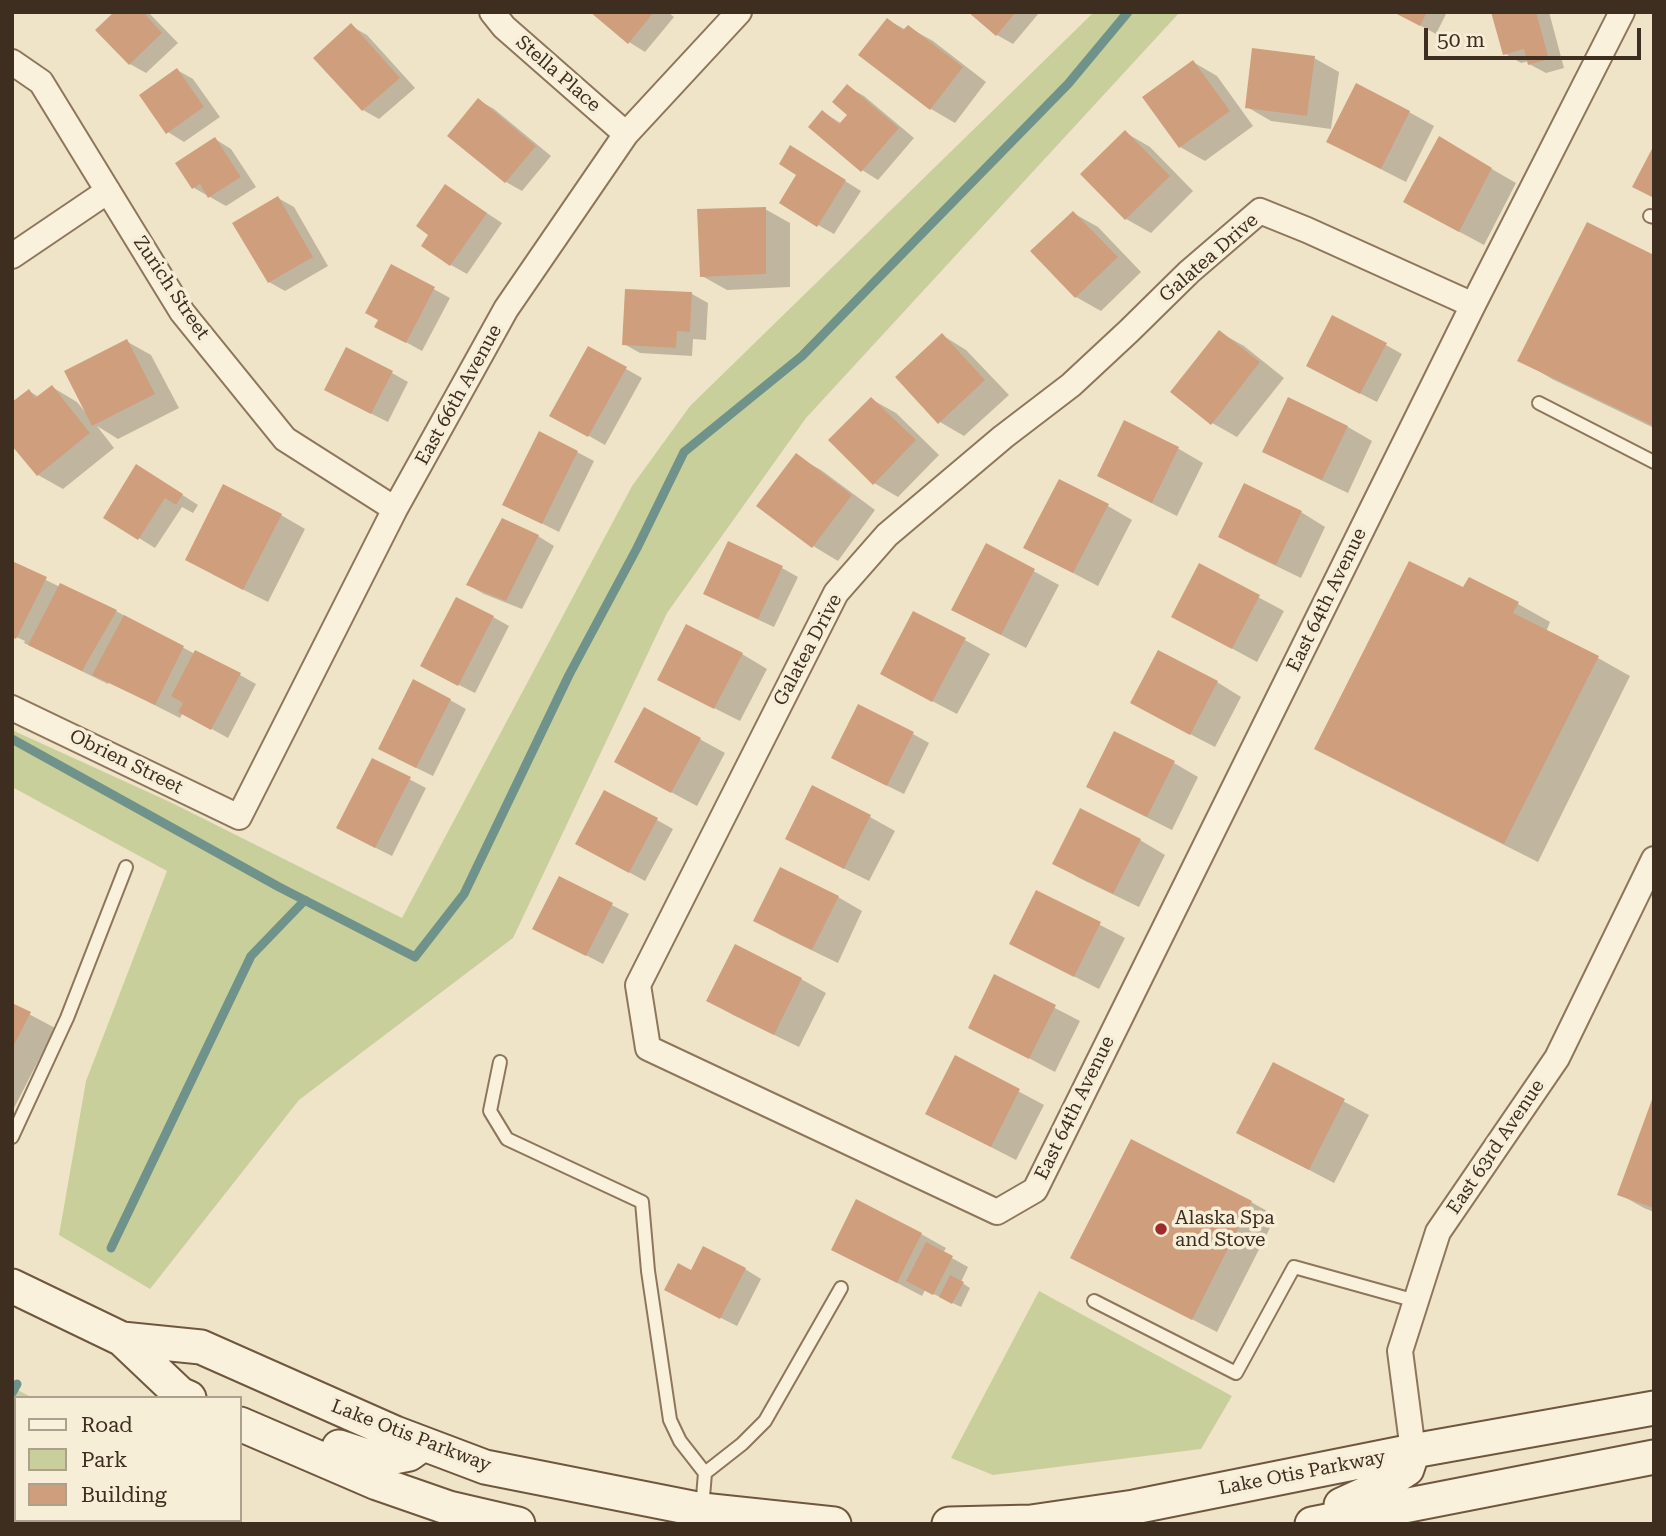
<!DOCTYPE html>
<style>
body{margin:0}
#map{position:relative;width:1666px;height:1536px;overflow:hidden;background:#f0e4c8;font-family:"Roboto Serif",serif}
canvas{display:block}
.frame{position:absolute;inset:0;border:14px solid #3d2e20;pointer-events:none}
.legend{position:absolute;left:14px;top:1396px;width:228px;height:126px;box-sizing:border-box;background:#f7eed8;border:2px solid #ada18e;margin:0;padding:9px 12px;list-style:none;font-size:21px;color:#3d2e20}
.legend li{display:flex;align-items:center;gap:14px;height:35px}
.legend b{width:35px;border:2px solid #ada18e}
.scale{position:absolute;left:1424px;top:28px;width:217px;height:32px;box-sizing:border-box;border:4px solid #3d2e20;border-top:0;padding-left:9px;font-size:21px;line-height:24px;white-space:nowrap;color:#3d2e20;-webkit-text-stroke:5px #f7eed8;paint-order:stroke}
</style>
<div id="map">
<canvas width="1666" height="1536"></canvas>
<div class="frame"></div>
<ul class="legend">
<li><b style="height:9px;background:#faf1dc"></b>Road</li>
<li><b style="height:19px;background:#c9cf9b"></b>Park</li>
<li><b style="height:19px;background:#cf9f7d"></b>Building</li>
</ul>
<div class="scale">50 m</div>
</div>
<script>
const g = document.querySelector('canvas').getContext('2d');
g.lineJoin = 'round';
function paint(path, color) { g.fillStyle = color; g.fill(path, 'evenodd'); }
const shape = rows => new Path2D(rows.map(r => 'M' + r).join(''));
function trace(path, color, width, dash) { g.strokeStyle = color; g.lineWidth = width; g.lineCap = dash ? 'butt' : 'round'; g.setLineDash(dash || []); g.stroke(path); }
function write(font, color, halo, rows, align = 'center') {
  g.font = font + ' "Roboto Serif",serif'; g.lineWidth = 7; g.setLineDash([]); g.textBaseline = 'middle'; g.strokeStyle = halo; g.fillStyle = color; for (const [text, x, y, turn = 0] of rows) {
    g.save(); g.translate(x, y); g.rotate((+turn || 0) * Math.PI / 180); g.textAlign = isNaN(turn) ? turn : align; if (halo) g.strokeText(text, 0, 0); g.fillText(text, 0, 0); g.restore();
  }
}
paint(shape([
 [1094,12,1180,12,806,418,667,613,513,938,299,1100,150,1289,59,1235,86,1081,167,871,12,787,12,730,170,802,402,918,632,486,690,406],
 [1039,1291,1232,1396,1201,1449,993,1475,951,1458],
 [12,1387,33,1398,16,1398,16,1474,12,1481]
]), '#c9cf9b');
paint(shape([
 [117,12,148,12,178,43,146,73,130,64],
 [593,12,668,12,674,17,645,52,629,42],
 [970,12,1039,12,1039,13,1013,44,997,35],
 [1395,12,1447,12,1436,34],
 [1493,12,1549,12,1564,68,1546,73,1529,64,1529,61,1521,63,1504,53],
 [888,20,906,30,908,27,933,41,986,82,955,123,931,109],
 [351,26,367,35,415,88,379,119,363,110],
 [1314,58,1339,72,1331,129,1271,121,1247,107],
 [1193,62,1217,76,1253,126,1205,161,1180,147],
 [177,70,193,79,220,117,184,142,168,132],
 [848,87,864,96,914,138,878,180,862,170,823,112,842,124,850,114],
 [478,100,494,109,551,156,522,191,506,182],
 [1409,112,1434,126,1406,182,1353,155],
 [1126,133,1150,147,1193,191,1151,233,1126,219],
 [215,139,231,149,256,187,226,206,194,188],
 [1440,139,1516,183,1484,245,1430,216],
 [807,157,861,191,834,234,818,225],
 [461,196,502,223,467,274,451,265,430,234],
 [278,198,294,207,328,266,285,291,269,282],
 [765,209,790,223,790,287,727,290,702,276],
 [1073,213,1098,227,1141,272,1101,311,1076,297],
 [1654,257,1654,428,1552,379,1520,360],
 [392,266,450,298,422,351,393,335],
 [692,294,708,303,706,340,693,339,692,356,640,353,624,344],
 [1219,332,1244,346,1284,378,1237,437,1212,423],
 [942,335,966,350,1009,395,964,436,940,422],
 [126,341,151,355,179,408,118,439,97,426,114,448,63,489,38,475,29,391,39,397,52,387,77,402,86,413],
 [1386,345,1402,354,1377,402,1324,375],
 [589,348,642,378,605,445,552,415],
 [392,373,408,382,388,422,342,399],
 [871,399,896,413,939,455,898,497,874,483],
 [1288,399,1348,427,1372,441,1348,493,1289,465,1264,451],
 [1125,422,1179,449,1203,463,1177,516,1123,489,1099,475],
 [577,452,594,461,559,532,521,513],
 [796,456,821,470,875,510,838,561,813,546],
 [153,476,198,505,193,513,182,507,155,548,105,517],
 [1108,506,1132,520,1098,586,1050,561],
 [1301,512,1325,527,1301,578,1245,551,1220,536],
 [281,515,305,529,268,602,212,574],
 [538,536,554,546,522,609,484,594,468,585],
 [986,545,1059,585,1026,648,978,623],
 [12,563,60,587,116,611,195,654,240,675,256,684,228,738,183,713,180,718,109,682,108,684,24,643,25,641,12,635],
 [1200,566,1284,611,1257,662,1198,630],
 [782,568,798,577,774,627,722,603,706,593],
 [1464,590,1518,604,1550,622,1546,632,1598,658,1630,676,1538,862,1349,767,1317,748],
 [493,617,509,626,475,693,439,675],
 [965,640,990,654,957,714,907,688],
 [742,654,767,669,740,721,684,693],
 [1217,682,1241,697,1215,747,1157,717],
 [450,700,466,709,433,776,396,758],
 [645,709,725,753,697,806,641,776],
 [913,734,929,743,904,794,849,767],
 [373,760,426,788,392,856,354,837],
 [1174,763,1198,777,1172,830,1112,800,1088,786],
 [1081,811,1140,840,1165,855,1139,907,1079,878,1055,863],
 [870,817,895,831,869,881,811,852],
 [657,820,673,829,645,881,594,853],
 [560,878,629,914,603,964,551,937],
 [1037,892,1125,938,1099,989,1036,957],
 [838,897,862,911,838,963,780,935,756,920],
 [995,977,1080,1021,1055,1072,970,1027],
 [801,979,826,993,799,1047,733,1015,709,1001],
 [12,1005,55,1028,12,1112],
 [956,1058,1044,1105,1016,1160,952,1127],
 [1274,1064,1369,1115,1334,1183,1239,1133],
 [1654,1098,1654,1212,1644,1208,1619,1194],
 [1251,1202,1276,1216,1217,1332,1097,1271],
 [921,1234,946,1248,943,1253,968,1267,961,1282,970,1288,961,1307,925,1290,922,1296,833,1249],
 [745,1269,761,1279,737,1326,683,1299,692,1272]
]), '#0003');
trace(shape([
 [12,739,279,887,415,957,464,894,569,675,637,548,684,452,802,356,1068,84,1128,12],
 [111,1248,251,956,305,900],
 [12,1393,17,1384]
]), '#6f938a', 9);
paint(shape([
 [114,12,143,12,162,33,129,65,95,30],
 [590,12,654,12,628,44],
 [968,12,1016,12,996,36],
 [1393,12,1427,12,1420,26],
 [1491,12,1536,12,1549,59,1528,65,1524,49,1503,55],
 [887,18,903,30,908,25,963,67,930,110,858,55],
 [351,23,400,78,362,111,313,58],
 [1252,48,1315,56,1307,116,1245,108],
 [1193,60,1230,111,1179,148,1142,97],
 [177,68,204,107,166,134,139,95],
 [1356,83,1410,111,1381,169,1326,142],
 [847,84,899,128,861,172,808,127,822,110,839,124,847,115,832,102],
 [478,98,536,146,505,183,447,136],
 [1125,130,1170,176,1125,220,1080,174],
 [1439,136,1492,168,1459,232,1403,202],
 [215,137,241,177,208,198,200,184,192,189,175,163],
 [790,145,846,180,817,227,779,203,796,175,779,164],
 [1654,145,1654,198,1632,187],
 [445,184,487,213,450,266,421,246,428,235,416,226],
 [278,196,313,257,268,283,232,223],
 [766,207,766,274,700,277,697,209],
 [1073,211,1118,257,1075,298,1030,251],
 [1587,222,1654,255,1654,426,1517,361],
 [391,264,435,287,406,343,374,327,378,320,365,313],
 [625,289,692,292,690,332,677,331,676,348,622,345],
 [1332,315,1387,343,1360,394,1306,366],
 [1219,330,1260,362,1211,425,1170,392],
 [942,333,985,380,938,424,895,377],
 [127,339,155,394,92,426,64,371],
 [588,346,627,367,588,437,549,416],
 [346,347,393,371,371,414,324,390],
 [52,385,90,433,37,476,12,446,12,402,29,389,35,398],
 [871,397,916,440,873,485,828,440],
 [1288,397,1348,426,1322,480,1262,452],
 [1124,420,1179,447,1152,503,1097,476],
 [539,431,578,451,542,524,502,505],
 [796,453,852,495,812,548,756,506],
 [136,464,183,494,176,505,165,498,138,540,103,518],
 [1059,479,1109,504,1073,573,1023,548],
 [1244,483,1302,511,1276,565,1218,537],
 [223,484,282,514,243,590,185,560],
 [502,518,539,535,506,601,466,585],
 [728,541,783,566,758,619,703,594],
 [986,543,1035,569,1001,635,951,610],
 [12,561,47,577,16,639,12,637],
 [1409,561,1463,587,1469,577,1519,602,1513,613,1599,656,1504,844,1314,749],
 [1199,563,1260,595,1232,649,1171,617],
 [60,583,117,610,82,671,28,645],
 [456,597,494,616,458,686,420,666],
 [913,611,966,638,932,702,880,674],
 [124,615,184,646,155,705,92,675],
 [686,624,743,653,714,709,657,680],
 [195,650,241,673,211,730,178,712,183,703,171,696],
 [1158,650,1218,681,1190,735,1130,703],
 [413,679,451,699,416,768,378,749],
 [858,704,914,732,887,786,831,758],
 [644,707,701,738,671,793,614,762],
 [1114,731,1175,761,1147,817,1086,787],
 [372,758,411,777,375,848,336,828],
 [812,785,871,815,844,869,785,839],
 [604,790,658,818,629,873,575,844],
 [1080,808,1141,839,1113,894,1052,864],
 [780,867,839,896,812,950,753,921],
 [559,876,613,903,586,956,532,929],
 [1036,890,1101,922,1074,977,1009,944],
 [735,944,802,978,774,1035,706,1001],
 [994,974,1056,1005,1029,1059,968,1028],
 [12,1003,31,1012,12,1049],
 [955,1055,1020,1089,991,1147,925,1114],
 [1273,1062,1345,1099,1309,1170,1236,1133],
 [1654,1094,1654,1208,1617,1195],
 [1131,1139,1252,1201,1192,1320,1070,1258],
 [856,1199,922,1233,897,1283,831,1250],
 [926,1242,953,1256,933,1295,906,1281],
 [703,1246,746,1268,720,1319,664,1290,678,1263,691,1270],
 [950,1275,964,1282,952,1304,939,1297]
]), '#cf9f7d');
const service = shape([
 [1650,216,1654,217],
 [1539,403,1654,462],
 [500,1062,490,1111,507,1139,642,1202,648,1271,670,1420,680,1441,705,1473],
 [12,1137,67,1018,126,867],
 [1094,1301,1236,1373,1294,1267,1416,1301],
 [702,1509,705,1473,742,1444,765,1421,841,1288]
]);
const minor = shape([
 [492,12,504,27,626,134],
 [12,62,41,82,182,312,285,439,395,509],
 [12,256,108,191],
 [1473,305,1307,230,1260,211,1189,272,1129,331,1071,385,1003,437,887,535,836,593,638,985,648,1048,997,1212,1035,1190,1473,305,1622,12],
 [12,708,239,817,395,509,506,309,626,134,739,12],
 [1413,1451,1400,1351,1438,1232,1557,1058,1654,859]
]);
const secondary = shape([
 [12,1286,122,1339,180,1394,189,1398],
 [122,1339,201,1347,395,1433,485,1467,702,1510,834,1524],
 [240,1424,377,1483,449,1508,518,1524],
 [339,1447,379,1460,409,1454,423,1444],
 [1341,1505,1378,1488,1407,1469,1413,1451],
 [949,1524,1031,1522,1134,1507,1413,1451,1654,1408],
 [1312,1524,1654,1457]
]);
trace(service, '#8d765c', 16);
trace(minor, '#8d765c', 28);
trace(secondary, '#6f573f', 37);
trace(service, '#faf1dc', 12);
trace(minor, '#faf1dc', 24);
trace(secondary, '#faf1dc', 33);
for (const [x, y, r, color] of [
 [1161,1229,7,"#9e2a2b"]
]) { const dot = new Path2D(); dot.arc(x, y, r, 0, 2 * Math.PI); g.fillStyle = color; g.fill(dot); trace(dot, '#f7eed8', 2.5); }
write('19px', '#3d2e20', '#f7eed8', [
 ["Stella Place",558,74,41],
 ["Galatea Drive",1209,258,-41],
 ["Zurich Street",171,288,56],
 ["East 66th Avenue",459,395,-61],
 ["East 64th Avenue",1327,600,-64],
 ["Galatea Drive",808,650,-62],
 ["Obrien Street",126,762,26],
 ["East 64th Avenue",1075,1108,-64],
 ["East 63rd Avenue",1496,1147,-56],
 ["Lake Otis Parkway",411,1436,21],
 ["Lake Otis Parkway",1302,1473,-11]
]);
write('19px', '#3d2e20', '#f7eed8', [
 ["Alaska Spa",1175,1218],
 ["and Stove",1175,1240]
], 'left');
</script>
